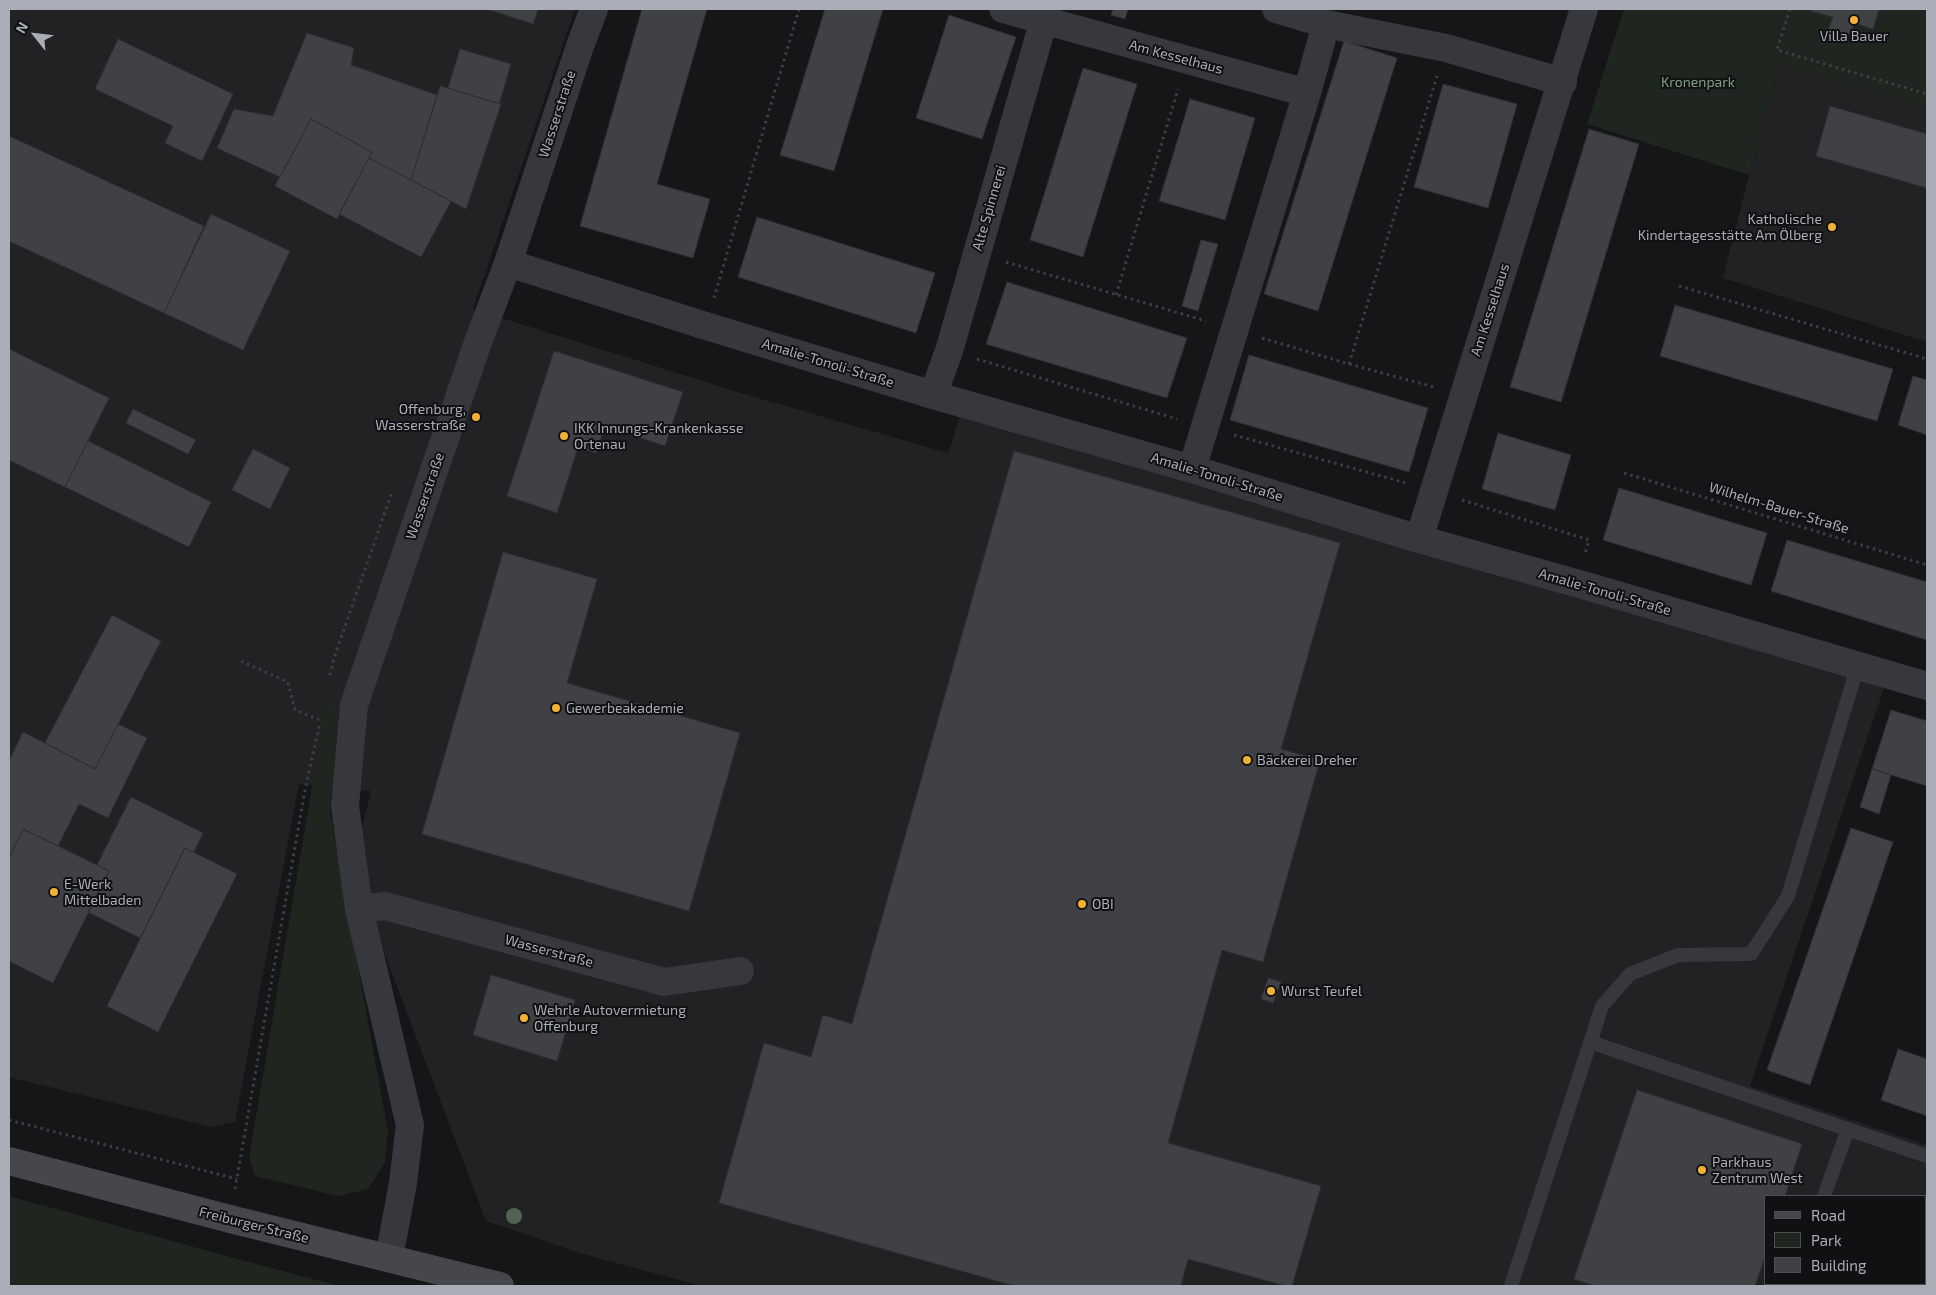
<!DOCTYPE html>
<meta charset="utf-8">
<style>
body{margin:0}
#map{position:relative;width:1936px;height:1295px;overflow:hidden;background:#161618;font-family:"Exo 2",sans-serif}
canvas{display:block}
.frame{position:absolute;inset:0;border:10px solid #a8adb8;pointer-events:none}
.legend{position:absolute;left:1764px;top:1195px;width:162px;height:90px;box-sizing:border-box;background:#111113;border:1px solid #4d4f55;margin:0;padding:6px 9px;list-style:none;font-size:15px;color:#a8adb8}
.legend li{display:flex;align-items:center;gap:10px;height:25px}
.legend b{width:25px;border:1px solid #4d4f55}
.north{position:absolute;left:10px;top:10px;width:50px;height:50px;-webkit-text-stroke:4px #111113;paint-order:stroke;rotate:299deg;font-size:14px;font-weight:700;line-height:20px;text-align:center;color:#a8adb8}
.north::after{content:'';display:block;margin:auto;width:18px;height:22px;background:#a8adb8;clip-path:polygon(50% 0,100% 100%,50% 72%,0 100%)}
</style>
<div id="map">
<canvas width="1936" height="1295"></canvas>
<div class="frame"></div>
<ul class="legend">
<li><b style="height:6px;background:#45474d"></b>Road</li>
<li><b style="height:14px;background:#1e261f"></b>Park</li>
<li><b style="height:14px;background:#404145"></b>Building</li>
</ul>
<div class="north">N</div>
</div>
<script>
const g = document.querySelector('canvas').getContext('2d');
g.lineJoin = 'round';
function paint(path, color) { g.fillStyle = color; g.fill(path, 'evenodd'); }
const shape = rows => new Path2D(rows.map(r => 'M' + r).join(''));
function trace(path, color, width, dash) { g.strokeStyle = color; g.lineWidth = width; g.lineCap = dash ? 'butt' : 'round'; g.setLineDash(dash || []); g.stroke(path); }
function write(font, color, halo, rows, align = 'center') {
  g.font = font + ' "Exo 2",sans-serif'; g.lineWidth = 4; g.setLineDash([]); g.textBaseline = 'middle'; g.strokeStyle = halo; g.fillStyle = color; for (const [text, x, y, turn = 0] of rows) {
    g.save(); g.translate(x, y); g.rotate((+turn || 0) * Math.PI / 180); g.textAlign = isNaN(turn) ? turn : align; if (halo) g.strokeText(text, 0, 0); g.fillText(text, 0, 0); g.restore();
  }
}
paint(shape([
 [9,9,575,9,473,309,741,393,948,453,961,414,1886,682,1750,1086,1927,1145,1927,1286,701,1286,580,1253,486,1221,352,868,371,791,299,784,235,1122,211,1127,9,1077],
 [1765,1196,1925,1196,1925,1284,1765,1284],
 [1780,64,1927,106,1927,342,1723,278,1749,175]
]), '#222225');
paint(shape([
 [1624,9,1927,9,1927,106,1780,64,1749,175,1587,124],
 [326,704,339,706,330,812,388,1132,385,1162,368,1189,338,1196,255,1176,249,1158],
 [9,1196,241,1260,340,1286,9,1286]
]), '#1e261f');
const building = shape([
 [487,9,538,9,533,24,487,9],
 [642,9,707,9,657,184,710,199,693,258,580,226,642,9],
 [825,9,883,9,834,171,780,155,825,9],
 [1113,9,1128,9,1125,19,1111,15,1113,9],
 [1812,9,1879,9,1873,29,1854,23,1851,33,1843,37,1827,33,1833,17,1811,11,1812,9],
 [949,15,1016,37,982,139,916,118,949,15],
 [307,33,354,48,351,65,437,95,411,180,369,158,372,152,311,119,280,177,217,148,234,109,273,116,307,33],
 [118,39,233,94,202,161,165,143,173,126,95,89,118,39],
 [1344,41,1397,58,1318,311,1264,294,1344,41],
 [460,49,511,64,499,104,448,88,460,49],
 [1083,68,1137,84,1083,257,1030,240,1083,68],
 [1443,84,1517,104,1488,208,1414,187,1443,84],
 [440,86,501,104,466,209,411,180,440,86],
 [1190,99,1255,118,1225,220,1159,201,1190,99],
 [1830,106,1927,134,1927,188,1816,156,1830,106],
 [311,119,372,152,337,219,275,186,311,119],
 [1589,129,1639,144,1561,402,1510,387,1589,129],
 [9,136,204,226,164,313,9,241,9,136],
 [369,158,451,201,421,257,339,214,369,158],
 [211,214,290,251,243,350,164,313,211,214],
 [757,217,935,273,916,333,738,277,757,217],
 [1201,240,1218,244,1198,311,1182,306,1201,240],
 [1007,282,1187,338,1167,398,986,344,1007,282],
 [1675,305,1893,369,1877,421,1660,356,1675,305],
 [9,349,109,398,65,487,9,460,9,349],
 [554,351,683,392,665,446,605,426,596,453,578,447,557,513,507,496,554,351],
 [1249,355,1428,408,1409,472,1230,420,1249,355],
 [1913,376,1927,380,1927,435,1898,425,1913,376],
 [133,409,196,440,188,454,126,423,133,409],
 [1498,433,1571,455,1555,510,1482,489,1498,433],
 [88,441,211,502,189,547,65,487,88,441],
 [253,449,290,468,270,509,232,490,253,449],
 [1014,451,1340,543,1281,749,1320,760,1263,962,1222,950,1168,1143,1321,1186,1292,1286,1286,1286,1188,1259,1181,1286,1015,1286,719,1203,764,1043,811,1057,823,1015,852,1024,1014,451],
 [1619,488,1767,533,1751,585,1603,540,1619,488],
 [1787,540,1927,582,1927,640,1771,591,1787,540],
 [503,552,597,579,567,683,740,733,689,911,422,834,503,552],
 [112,615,161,641,95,769,45,743,112,615],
 [1891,710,1927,721,1927,786,1872,769,1891,710],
 [118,724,147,738,108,818,79,804,58,846,23,829,9,858,9,761,23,732,95,769,118,724],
 [1872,769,1891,775,1879,814,1860,807,1872,769],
 [131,797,203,833,194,852,185,848,140,938,88,912,109,871,97,865,131,797],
 [1851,828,1893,842,1810,1085,1767,1070,1851,828],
 [23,829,109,871,53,983,9,961,9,858,23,829],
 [185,848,237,874,158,1032,107,1006,185,848],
 [491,975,575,1000,557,1061,473,1035,491,975],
 [1268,978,1281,982,1273,1003,1261,999,1268,978],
 [1898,1049,1927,1059,1927,1116,1881,1100,1898,1049],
 [1637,1090,1802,1144,1785,1196,1765,1196,1765,1256,1755,1286,1595,1286,1574,1279,1637,1090],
 [1925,1253,1927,1254,1927,1286,1885,1286,1886,1284,1925,1284,1925,1253]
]);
paint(building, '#404145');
trace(building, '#303034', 1);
trace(shape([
 [1790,9,1777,50,1927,94],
 [1006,262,1206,321],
 [1679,286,1927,359],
 [1116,295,1178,89],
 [714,298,799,9],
 [1262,338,1349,364,1434,387],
 [977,359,1177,419],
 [1349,364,1437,76],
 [1234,435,1406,483],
 [1624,473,1927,565],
 [1462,500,1589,540,1585,554],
 [241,661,288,682,295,710,320,720],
 [330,675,334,658,392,492],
 [9,1120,237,1179],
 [235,1189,305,790,320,723]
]), '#3d3f44', 3, [2.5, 4]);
trace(shape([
 [1590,1042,1927,1156],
 [1824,1196,1848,1129],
 [1511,1286,1602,1006,1630,974,1678,955,1751,954,1788,896,1858,665],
 [1793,1286,1794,1284]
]), '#37383d', 14);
trace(shape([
 [1003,9,1307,93],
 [1276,9,1326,24,1446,48,1563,82],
 [508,263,706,326,933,395,1192,469,1419,539,1590,587,1927,686],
 [933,395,949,351,1047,9],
 [1192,469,1307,93,1326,24],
 [1419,539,1584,9],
 [359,909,385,906,664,982,740,971],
 [389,1258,403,1183,410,1125,359,909,345,806,354,705,478,342,508,263,580,46,594,9]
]), '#37383d', 28);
trace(shape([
 [9,1161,230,1219,500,1286]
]), '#45474d', 28);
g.fillStyle = '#506452';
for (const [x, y] of [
 [514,1216]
]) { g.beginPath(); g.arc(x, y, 8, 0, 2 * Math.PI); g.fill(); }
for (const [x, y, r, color] of [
 [1854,20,5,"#f2b134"],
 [1832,227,5,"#f2b134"],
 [476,417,5,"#f2b134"],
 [564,436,5,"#f2b134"],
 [556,708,5,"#f2b134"],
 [1247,760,5,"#f2b134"],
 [54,892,5,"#f2b134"],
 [1082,904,5,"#f2b134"],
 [1271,991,5,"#f2b134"],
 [524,1018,5,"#f2b134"],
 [1702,1170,5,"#f2b134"]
]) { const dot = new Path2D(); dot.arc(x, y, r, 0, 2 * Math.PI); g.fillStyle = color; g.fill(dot); trace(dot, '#111113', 2); }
write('14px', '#a8adb8', '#111113', [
 ["Villa Bauer",1854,36,"center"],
 ["Katholische",1822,219,"right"],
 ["Kindertagesstätte Am Ölberg",1822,235,"right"],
 ["Offenburg,",466,409,"right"],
 ["Wasserstraße",466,425,"right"],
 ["IKK Innungs-Krankenkasse",574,428],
 ["Ortenau",574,444],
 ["Gewerbeakademie",566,708],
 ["Bäckerei Dreher",1257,760],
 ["E-Werk",64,884],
 ["Mittelbaden",64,900],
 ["OBI",1092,904],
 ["Wurst Teufel",1281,991],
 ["Wehrle Autovermietung",534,1010],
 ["Offenburg",534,1026],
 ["Parkhaus",1712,1162],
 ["Zentrum West",1712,1178]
], 'left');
write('14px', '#a8adb8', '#111113', [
 ["Am Kesselhaus",1176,57,15],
 ["Wasserstraße",557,114,-72],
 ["Alte Spinnerei",989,208,-74],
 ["Am Kesselhaus",1490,310,-72],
 ["Amalie-Tonoli-Straße",828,363,17],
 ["Amalie-Tonoli-Straße",1217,477,17],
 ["Wasserstraße",425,496,-71],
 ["Wilhelm-Bauer-Straße",1779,508,17],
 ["Amalie-Tonoli-Straße",1605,592,16],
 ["Wasserstraße",549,951,15],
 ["Freiburger Straße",254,1225,14]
]);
write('14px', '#7fa381', '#111113', [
 ["Kronenpark",1698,82]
]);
</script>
